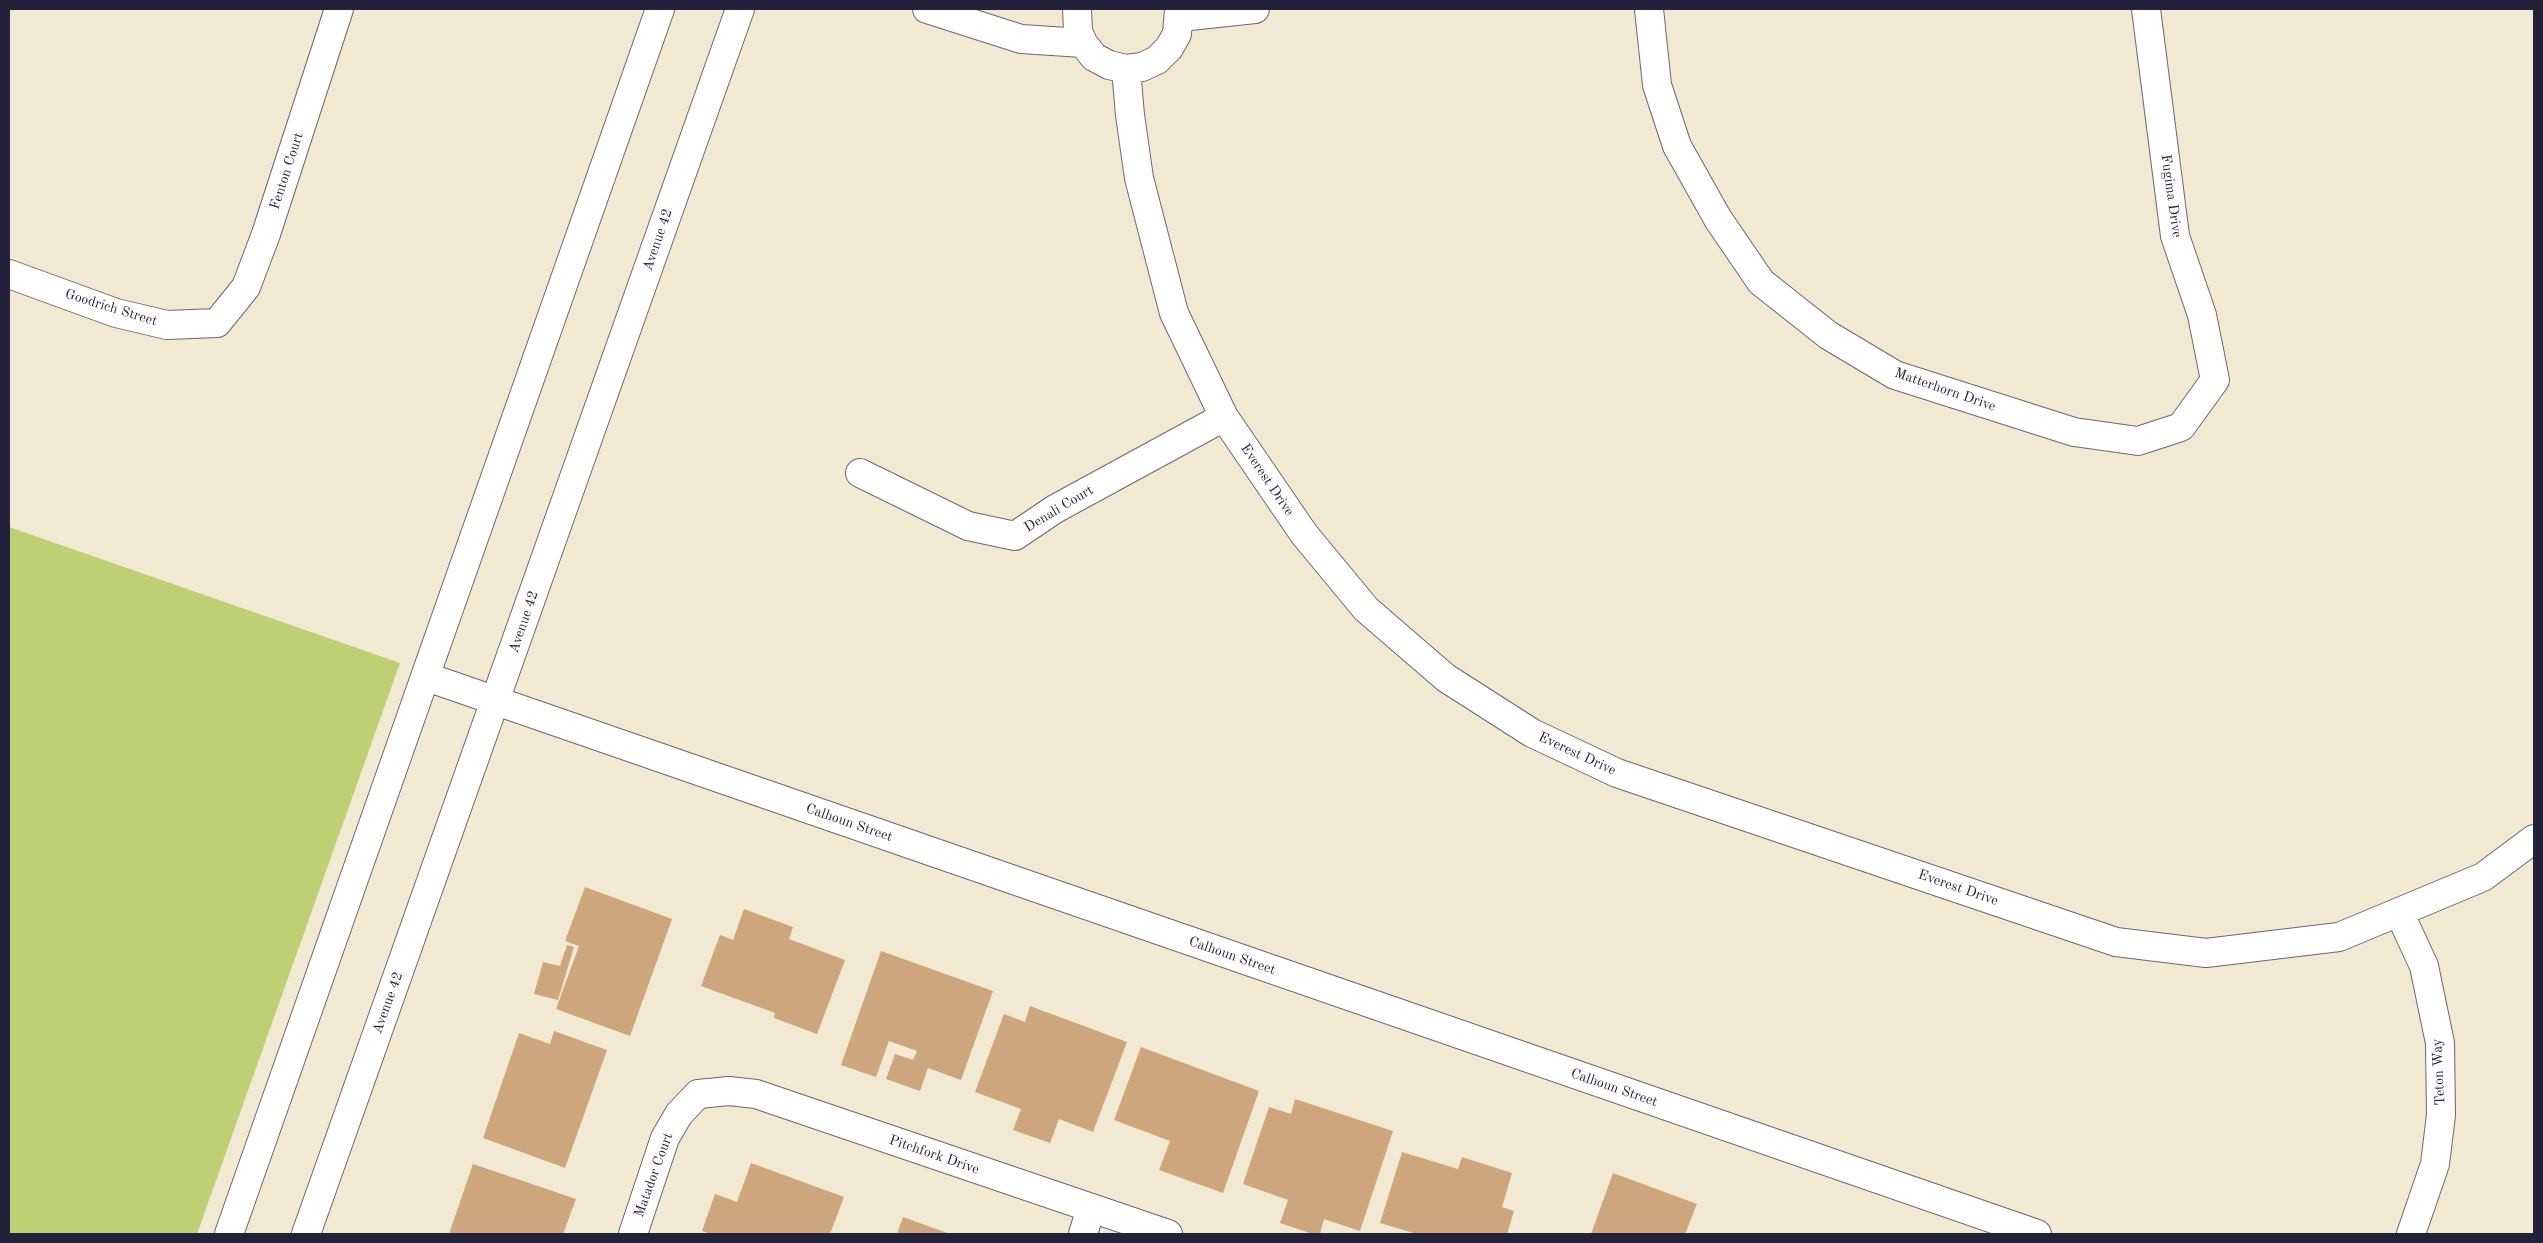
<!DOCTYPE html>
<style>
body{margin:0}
#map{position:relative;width:2543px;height:1243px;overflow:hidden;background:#f1e9d1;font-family:"Old Standard TT",serif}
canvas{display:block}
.frame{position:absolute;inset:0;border:10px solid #22223b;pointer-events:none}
</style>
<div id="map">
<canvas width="2543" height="1243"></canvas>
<div class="frame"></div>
</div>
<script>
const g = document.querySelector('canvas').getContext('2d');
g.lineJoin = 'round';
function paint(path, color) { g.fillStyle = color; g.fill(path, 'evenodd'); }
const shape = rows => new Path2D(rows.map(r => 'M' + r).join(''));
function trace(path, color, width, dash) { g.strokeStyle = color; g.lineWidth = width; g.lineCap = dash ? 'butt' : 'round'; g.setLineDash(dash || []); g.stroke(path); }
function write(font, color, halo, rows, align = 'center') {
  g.font = font + ' "Old Standard TT",serif'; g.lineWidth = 4.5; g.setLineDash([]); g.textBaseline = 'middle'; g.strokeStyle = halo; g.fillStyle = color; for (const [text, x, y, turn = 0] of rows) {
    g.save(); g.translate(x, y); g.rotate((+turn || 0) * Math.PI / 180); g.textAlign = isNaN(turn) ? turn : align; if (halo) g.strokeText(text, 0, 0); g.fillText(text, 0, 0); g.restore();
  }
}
paint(shape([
 [9,527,400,663,197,1234,9,1234]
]), '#bdd073');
paint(shape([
 [585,887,672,919,630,1036,556,1009,579,946,565,941],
 [744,909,793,927,789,939,845,960,817,1034,774,1018,775,1013,701,986,720,935,733,940],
 [567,945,574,947,558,1000,534,994,543,962,560,966],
 [881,951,993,991,961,1080,928,1068,920,1091,886,1079,895,1054,913,1060,917,1051,889,1041,876,1077,841,1065],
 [1030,1006,1127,1042,1093,1132,1059,1119,1050,1143,1013,1130,1021,1109,975,1092,1004,1014,1025,1022],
 [554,1031,607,1050,565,1168,483,1138,519,1033,550,1044],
 [1141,1047,1259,1091,1223,1193,1159,1170,1170,1141,1114,1120],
 [1295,1099,1393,1131,1360,1231,1324,1219,1320,1234,1313,1234,1280,1223,1288,1200,1243,1184,1269,1107,1291,1114],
 [1402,1152,1458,1169,1462,1157,1512,1173,1502,1207,1514,1211,1507,1234,1417,1234,1380,1223],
 [751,1163,844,1197,830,1234,711,1234,702,1231,715,1194,737,1202],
 [473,1164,576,1199,563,1234,449,1234],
 [1613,1173,1697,1204,1685,1234,1591,1234],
 [903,1217,950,1234,897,1234]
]), '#cea67e');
const street = shape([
 [927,9,1021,39,1083,43],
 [1077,9,1078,31,1083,43,1094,57,1109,65,1126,69,1142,67,1157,60,1169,48,1177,34,1179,9],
 [1649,9,1657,85,1677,146,1718,219,1761,282,1828,335,1895,375,2074,432,2138,441,2181,427,2215,380,2202,315,2175,236,2146,9],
 [1180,17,1255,9],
 [1126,69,1130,115,1139,178,1174,313,1224,417,1304,534,1366,609,1446,678,1532,733,1617,773,2116,942,2206,953,2339,937,2483,877,2534,839],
 [9,274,116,313,167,325,217,323,246,287,266,234,339,9],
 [860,473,968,526,1015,536,1055,509,1224,417],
 [2399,912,2424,966,2440,1043,2441,1115,2435,1164,2411,1234],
 [633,1234,665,1138,679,1114,698,1094,729,1091,756,1094,1168,1234],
 [1083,1234,1091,1208]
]);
const secondary = shape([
 [427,677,2037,1234],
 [229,1234,660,9],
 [306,1234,740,9]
]);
trace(street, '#6a6870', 30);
trace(secondary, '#6a6870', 30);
trace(street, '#fff', 28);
trace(secondary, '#fff', 28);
write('14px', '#22223b', '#fff', [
 ["Fenton Court",287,171,-72],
 ["Fugima Drive",2171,196,82],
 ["Avenue 42",658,240,-71],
 ["Goodrich Street",111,308,17],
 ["Matterhorn Drive",1945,390,19],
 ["Everest Drive",1267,480,56],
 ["Denali Court",1059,509,-31],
 ["Avenue 42",524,622,-71],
 ["Everest Drive",1577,754,25],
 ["Calhoun Street",849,823,19],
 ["Everest Drive",1958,888,19],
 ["Calhoun Street",1232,956,19],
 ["Avenue 42",388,1003,-70],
 ["Teton Way",2439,1072,-93],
 ["Calhoun Street",1614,1088,19],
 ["Pitchfork Drive",934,1155,19],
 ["Matador Court",654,1175,-70]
]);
</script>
